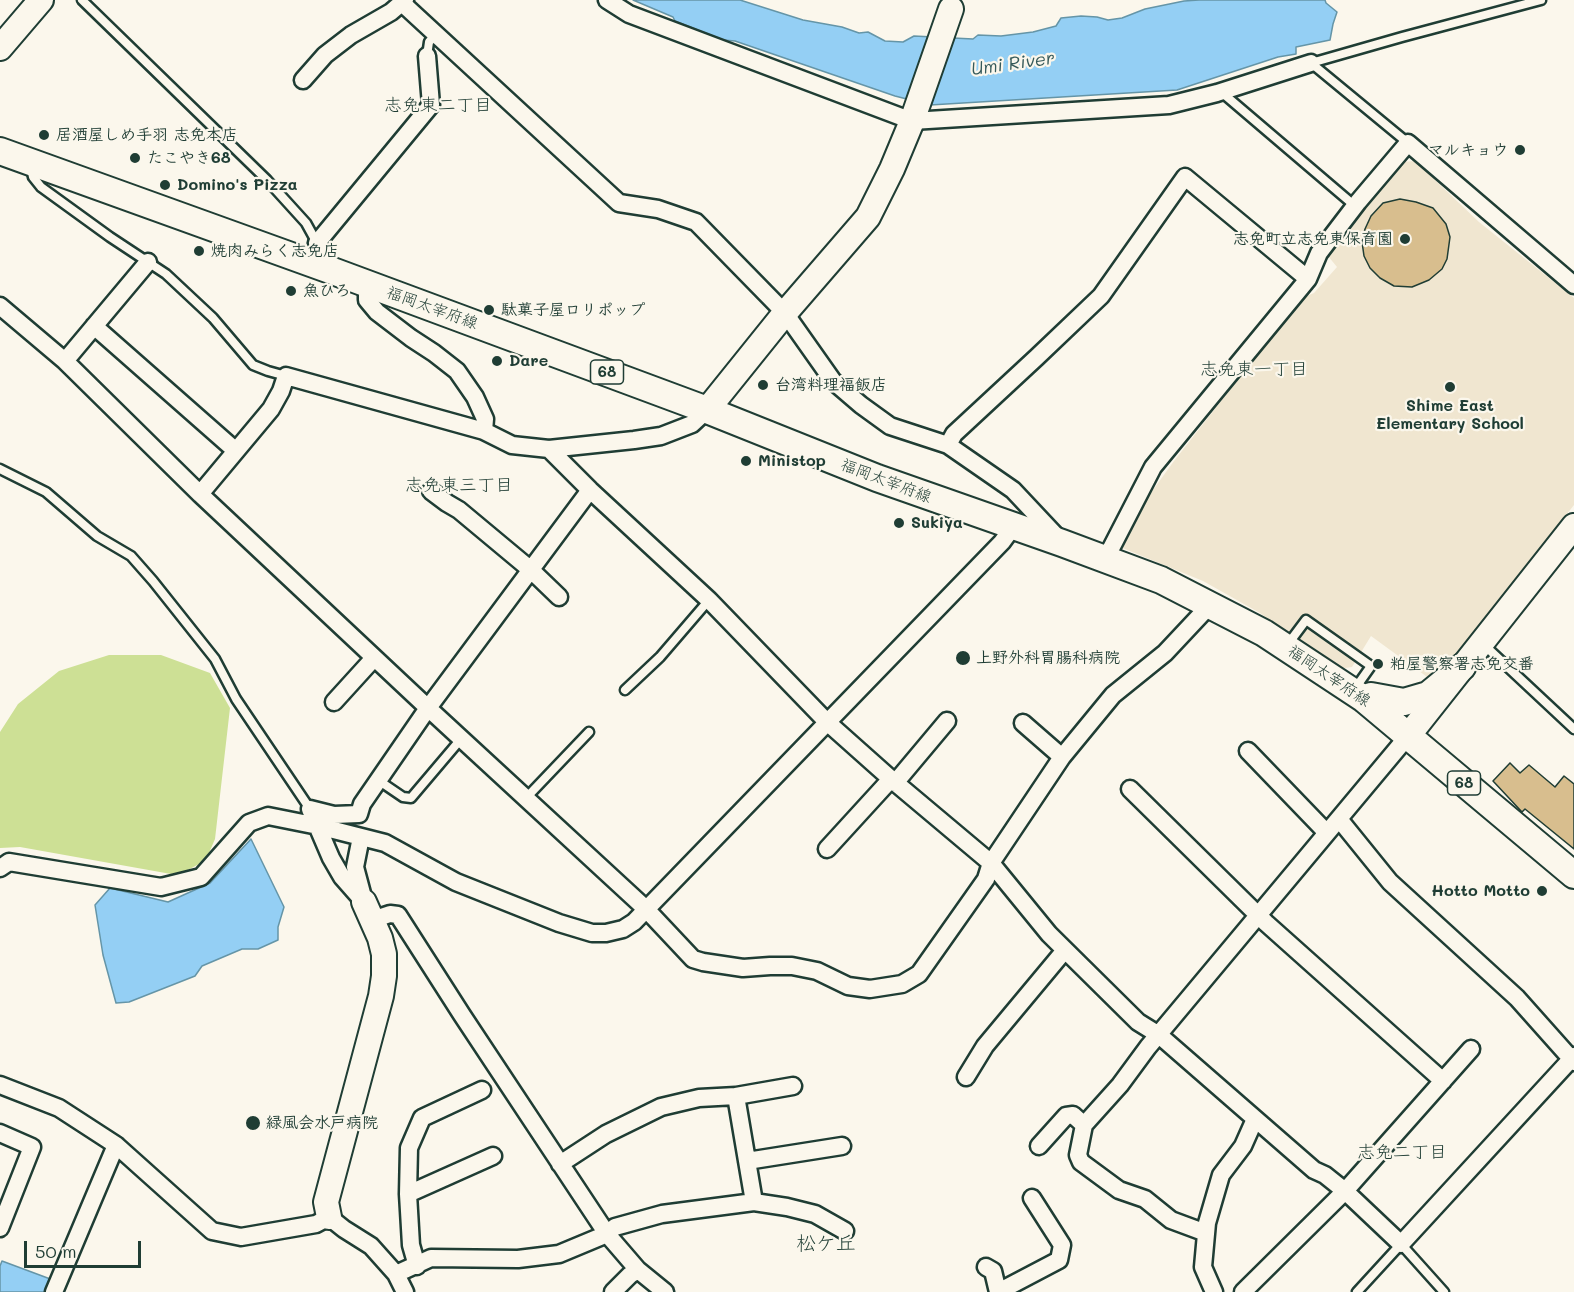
<!DOCTYPE html>
<meta charset="utf-8">
<style>
body{margin:0}
#map{position:relative;width:1574px;height:1292px;overflow:hidden;background:#fbf7ec;font-family:Mali,sans-serif}
canvas{display:block}
.scale{position:absolute;left:24px;top:1241px;width:117px;height:27px;box-sizing:border-box;border:3px solid #1f3d34;border-top:0;padding-left:8px;font-size:18px;line-height:21px;white-space:nowrap;color:#1f3d34;-webkit-text-stroke:4px #fbf7ec;paint-order:stroke}
</style>
<div id="map">
<canvas width="1574" height="1292"></canvas>
<div class="scale">50 m</div>
</div>
<script>
const g = document.querySelector('canvas').getContext('2d');
g.lineJoin = 'round';
function paint(path, color) { g.fillStyle = color; g.fill(path, 'evenodd'); }
const shape = rows => new Path2D(rows.map(r => 'M' + r).join(''));
function trace(path, color, width, dash) { g.strokeStyle = color; g.lineWidth = width; g.lineCap = dash ? 'butt' : 'round'; g.setLineDash(dash || []); g.stroke(path); }
function write(font, color, halo, rows, align = 'center') {
  g.font = font + ' Mali,"Klee One",sans-serif'; g.lineWidth = 4.5; g.setLineDash([]); g.textBaseline = 'middle'; g.strokeStyle = halo; g.fillStyle = color; for (const [text, x, y, turn = 0] of rows) {
    g.save(); g.translate(x, y); g.rotate((+turn || 0) * Math.PI / 180); g.textAlign = isNaN(turn) ? turn : align; if (halo) g.strokeText(text, 0, 0); g.fillText(text, 0, 0); g.restore();
  }
}
paint(shape([
 [1415,161,1479,222,1574,298,1574,505,1434,682,1371,636,1352,667,1338,669,1260,613,1203,581,1120,547,1145,501,1174,461,1302,298,1314,293,1337,267,1328,256,1402,162]
]), '#f0e6d0');
paint(shape([
 [109,655,161,655,210,673,230,708,215,839,209,853,199,864,186,871,171,874,20,847,0,848,0,732,18,704,59,671]
]), '#cde095');
const water = shape([
 [633,0,740,0,803,20,842,27,859,33,868,32,885,41,903,42,914,36,973,39,978,35,1001,36,1033,32,1056,26,1061,18,1081,16,1097,17,1108,20,1122,18,1145,9,1184,1,1199,0,1325,0,1326,3,1337,12,1333,24,1330,40,1296,47,1296,54,1278,57,1177,90,930,105,895,96,735,41,723,40,675,21,673,17,633,0],
 [251,839,284,907,278,927,278,940,258,949,242,949,202,966,195,976,129,1002,116,1003,103,955,95,905,110,888,168,902,210,883,251,839],
 [2,1261,53,1280,48,1292,0,1292,0,1266,2,1261]
]);
paint(water, '#94cff4');
trace(water, '#6595a7', 1.5);
const building = shape([
 [1400,199,1416,202,1433,208,1446,224,1450,237,1447,259,1442,269,1429,280,1412,287,1394,286,1380,278,1370,268,1364,256,1362,242,1365,229,1371,216,1383,203,1400,199],
 [1510,763,1520,773,1529,765,1555,787,1564,776,1574,784,1574,849,1525,809,1522,812,1493,781,1510,763]
]);
paint(building, '#d8be8e');
trace(building, '#1f3d34', 1.5);
const lane = shape([
 [82,0,267,180,306,223,317,243],
 [427,56,429,42,436,34],
 [1311,63,1402,37,1541,0],
 [1311,63,1408,143],
 [1224,90,1226,96,1355,206],
 [31,168,33,177,41,187,110,237,166,274,213,318,253,365,268,371,286,376],
 [0,469,46,492,97,536,131,556,153,581,215,659,236,699,310,809],
 [1482,643,1574,729],
 [1288,644,1306,620,1371,666,1354,690],
 [625,690,660,657,709,600],
 [378,780,403,797,411,798,461,739],
 [526,798,589,732],
 [1357,1292,1401,1244,1444,1292]
]);
const street = shape([
 [607,0,629,14,912,121,1169,105,1217,93,1311,63],
 [401,2,619,203,658,209,696,222,785,313,833,381,861,405,890,426,948,445,1013,490,1059,539],
 [303,80,325,55,351,35,391,12,405,0],
 [330,270,317,243,431,105,427,56],
 [367,283,367,300,377,312,411,338,434,353,457,371,475,397,485,419,484,431],
 [0,306,65,361,200,494,428,708,646,909,693,959,703,962,743,968,770,966,792,966,817,971,848,986,870,989,902,984,919,974,986,879,991,863,1062,757,1113,695,1165,653,1210,605],
 [94,326,236,451],
 [65,361,148,262],
 [948,445,954,434,1037,357,1101,296,1185,177,1308,279],
 [549,449,590,490,709,600,827,722,891,779,991,863,1049,934,1138,1022,1159,1035,1314,1170,1325,1175,1345,1191,1401,1244,1574,1056],
 [431,491,447,503,459,510,531,570,559,597],
 [200,494,271,409,281,391,286,376,484,431,512,445,549,449,634,440,661,436,692,424,707,410],
 [1105,560,1153,467,1308,279,1319,253,1358,202,1408,143,1574,285],
 [334,702,374,658],
 [1023,723,1062,757],
 [1248,751,1327,833],
 [895,783,947,721],
 [1130,789,1266,923,1443,1081],
 [1339,819,1390,882,1517,998,1574,1062],
 [361,837,355,867,363,897],
 [827,849,891,779],
 [0,868,9,862,161,887,201,877,249,823,268,816,318,826,385,843,456,882,559,923,592,933,606,933,623,929,634,922,1002,542,1013,527],
 [364,902,342,877,331,858,310,809,334,815,359,814,362,804,428,708,590,490],
 [372,920,390,914,398,915,462,1015,607,1234,638,1270,665,1292],
 [966,1077,985,1046,1065,950],
 [0,1085,59,1108,116,1145,212,1231,241,1237,316,1224,329,1217,344,1229,371,1246,396,1274,405,1292],
 [736,1096,793,1086],
 [0,1133,32,1147,0,1228],
 [1039,1146,1066,1116,1073,1115,1084,1125],
 [747,1161,842,1146],
 [560,1164,606,1134,661,1107,699,1098,736,1096,754,1202],
 [408,1194,493,1156],
 [1206,1233,1171,1220,1145,1199,1119,1190,1081,1162,1078,1155,1084,1125,1120,1085,1148,1047,1408,736],
 [417,1266,411,1245,408,1194,409,1148,422,1118,482,1090],
 [986,1267,993,1271,998,1292,1059,1260,1062,1245,1032,1198],
 [396,1274,431,1258,518,1259,559,1254,607,1234,615,1227,662,1214,754,1202,787,1207,815,1214,845,1231],
 [54,1292,116,1145],
 [613,1292,630,1275,638,1270],
 [1214,1292,1203,1267,1207,1223,1221,1175,1243,1146,1255,1119],
 [1243,1292,1345,1191,1471,1049]
]);
const secondary = shape([
 [0,48,41,0],
 [707,410,785,313,868,217,892,169,912,121,951,9],
 [1408,736,1574,526],
 [329,1217,326,1202,381,996,384,976,384,954,380,938,364,902]
]);
const primary = shape([
 [0,151,330,270,707,410,877,478,1062,543,1161,580,1264,633,1364,699,1574,875],
 [1364,699,1371,696,1404,702,1428,695,1462,667]
]);
trace(lane, '#1f3d34', 13);
trace(street, '#1f3d34', 21);
trace(secondary, '#1f3d34', 28);
trace(primary, '#1f3d34', 30);
trace(lane, '#fbf7ec', 8);
trace(street, '#fbf7ec', 16);
trace(secondary, '#fbf7ec', 24);
trace(primary, '#fbf7ec', 26);
for (const [x, y, r, color] of [
 [44,135,6,"#1f3d34"],
 [1520,150,6,"#1f3d34"],
 [135,158,6,"#1f3d34"],
 [165,185,6,"#1f3d34"],
 [1405,239,6,"#1f3d34"],
 [199,251,6,"#1f3d34"],
 [291,291,6,"#1f3d34"],
 [489,310,6,"#1f3d34"],
 [497,361,6,"#1f3d34"],
 [763,385,6,"#1f3d34"],
 [1450,387,6,"#1f3d34"],
 [746,461,6,"#1f3d34"],
 [899,523,6,"#1f3d34"],
 [963,658,8,"#1f3d34"],
 [1378,664,6,"#1f3d34"],
 [1542,891,6,"#1f3d34"],
 [253,1123,8,"#1f3d34"]
]) { const dot = new Path2D(); dot.arc(x, y, r, 0, 2 * Math.PI); g.fillStyle = color; g.fill(dot); trace(dot, '#fbf7ec', 2); }
for (const [x, y, w] of [
 [607,372,33],
 [1464,783,33]
]) { const box = new Path2D(); box.roundRect(x - w / 2, y - 12, w, 24, 4.5); g.fillStyle = '#fbf7ec'; g.fill(box); trace(box, '#1f3d34', 1.5); }
write('bold 15px', '#1f3d34', null, [
 ["68",607,372],
 ["68",1464,783]
]);
write('bold 16px', '#1f3d34', '#fbf7ec', [
 ["居酒屋しめ手羽 志免本店",56,135],
 ["マルキョウ",1508,150,"right"],
 ["たこやき68",147,158],
 ["Domino's Pizza",177,185],
 ["志免町立志免東保育園",1393,239,"right"],
 ["焼肉みらく志免店",211,251],
 ["魚ひろ",303,291],
 ["駄菓子屋ロリポップ",501,310],
 ["Dare",509,361],
 ["台湾料理福飯店",775,385],
 ["Shime East",1450,406,"center"],
 ["Elementary School",1450,424,"center"],
 ["Ministop",758,461],
 ["Sukiya",911,523],
 ["上野外科胃腸科病院",976,658],
 ["粕屋警察署志免交番",1390,664],
 ["Hotto Motto",1530,891,"right"],
 ["緑風会水戸病院",266,1123]
], 'left');
write('16px', '#1f3d34', '#fbf7ec', [
 ["福岡太宰府線",432,308,20],
 ["福岡太宰府線",886,481,21],
 ["福岡太宰府線",1329,676,34]
]);
write('italic 18px', '#365a5a', '#fbf7ec', [
 ["Umi River",1013,64,-8]
]);
write('18px', '#1f3d34', '#fbf7ec', [
 ["志免東二丁目",438,105],
 ["志免東一丁目",1254,369],
 ["志免東三丁目",459,485],
 ["志免二丁目",1402,1152]
]);
write('20px', '#1f3d34', '#fbf7ec', [
 ["松ケ丘",826,1244]
]);
</script>
